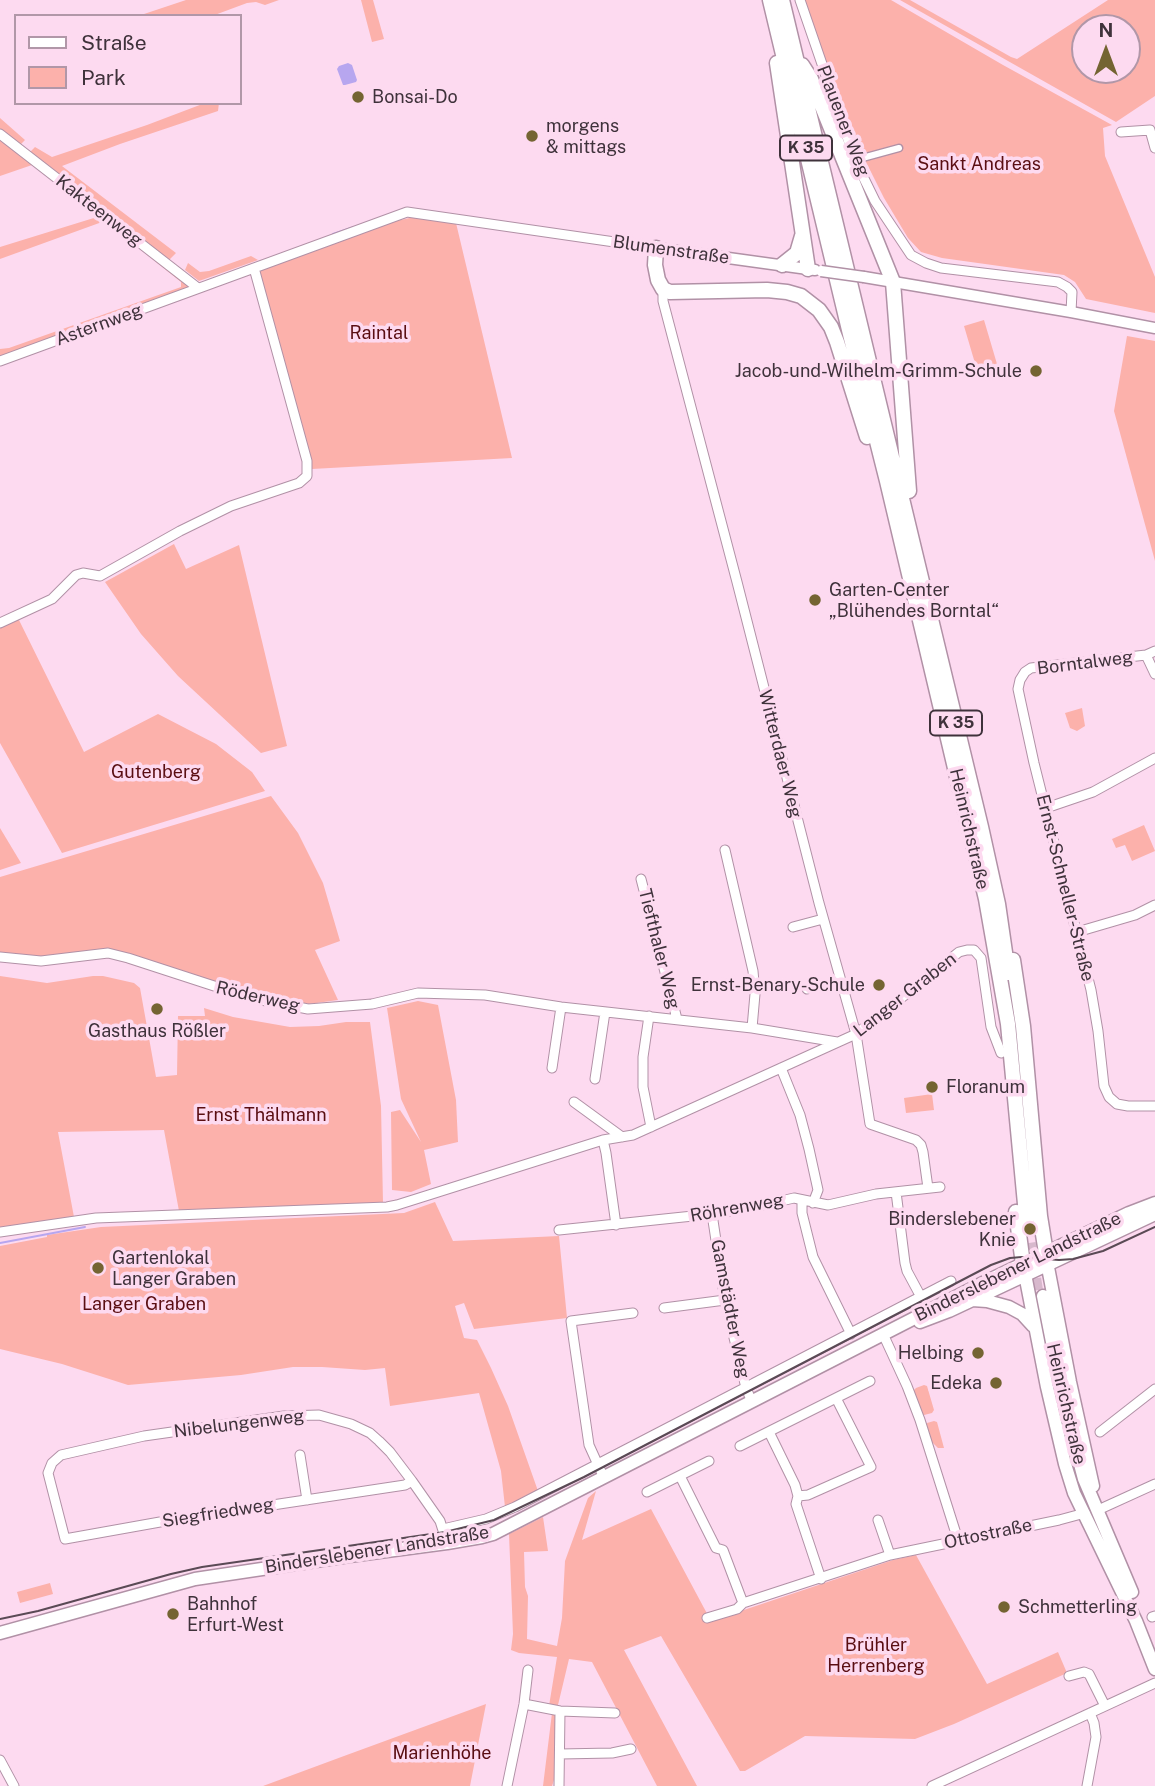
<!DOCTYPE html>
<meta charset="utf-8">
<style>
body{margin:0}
#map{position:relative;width:1155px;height:1786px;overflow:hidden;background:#fddaf0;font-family:"Public Sans",sans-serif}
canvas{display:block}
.legend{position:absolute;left:14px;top:14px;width:228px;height:91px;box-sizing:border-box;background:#fddaf0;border:2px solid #b197a8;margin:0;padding:9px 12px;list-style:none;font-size:21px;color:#3f323b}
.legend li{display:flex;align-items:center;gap:14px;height:35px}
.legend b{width:35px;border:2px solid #b197a8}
.north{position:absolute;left:1071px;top:14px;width:70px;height:70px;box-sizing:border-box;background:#fddaf0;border:2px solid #b197a8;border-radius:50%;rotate:0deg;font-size:19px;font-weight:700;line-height:28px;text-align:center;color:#3f323b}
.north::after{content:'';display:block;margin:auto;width:24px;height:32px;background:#746432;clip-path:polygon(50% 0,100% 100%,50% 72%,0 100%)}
</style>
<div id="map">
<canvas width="1155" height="1786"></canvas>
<ul class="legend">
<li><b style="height:9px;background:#fff"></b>Straße</li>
<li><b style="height:19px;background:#fcb1ab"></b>Park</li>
</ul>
<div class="north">N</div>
</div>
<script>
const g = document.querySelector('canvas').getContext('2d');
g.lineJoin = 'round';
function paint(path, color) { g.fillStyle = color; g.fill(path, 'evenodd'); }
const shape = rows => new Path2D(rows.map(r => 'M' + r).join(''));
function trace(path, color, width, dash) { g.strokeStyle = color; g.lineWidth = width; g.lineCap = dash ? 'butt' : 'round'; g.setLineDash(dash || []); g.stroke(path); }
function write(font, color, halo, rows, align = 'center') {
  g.font = font + ' "Public Sans",sans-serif'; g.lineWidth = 7; g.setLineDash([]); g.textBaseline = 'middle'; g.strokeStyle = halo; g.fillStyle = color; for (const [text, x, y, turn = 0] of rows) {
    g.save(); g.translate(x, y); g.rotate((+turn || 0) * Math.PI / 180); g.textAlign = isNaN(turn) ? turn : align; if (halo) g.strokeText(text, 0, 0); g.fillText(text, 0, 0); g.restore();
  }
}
paint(shape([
 [186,0,279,0,265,5,256,2,247,3,212,16,138,16],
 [361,0,373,0,384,39,372,42],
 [804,0,891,0,1003,65,1112,125,1103,128,1105,156,1155,277,1155,313,1086,299,1075,282,1064,275,942,258,921,252,908,238,884,198,863,156,858,154],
 [900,0,910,0,1011,57,1017,59,1108,0,1155,0,1155,96,1116,122],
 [1127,28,1127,70,1085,70,1085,28],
 [205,103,219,103,218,111,120,144,62,166,176,253,169,260,30,152,35,147,52,157,147,125],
 [0,118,25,140,20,145,0,130],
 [0,140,32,165,0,176],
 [97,217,105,219,189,287,188,289,151,301,0,356,0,349,9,348,181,287,181,282,111,226,102,222,0,259,0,247],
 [414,217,456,223,512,458,312,469,259,270,396,221],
 [251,256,258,260,199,281,185,270,188,263,200,272,209,271],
 [984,320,997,364,977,370,964,326],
 [1127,336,1155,341,1155,561,1114,411],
 [174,544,186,569,239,545,287,746,261,753,178,676,141,634,105,582],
 [18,618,84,752,158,714,216,744,252,772,265,791,62,853,0,743,0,626],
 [1082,708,1085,726,1077,731,1070,728,1065,713],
 [271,796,298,833,323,883,340,941,315,950,338,1000,309,1004,248,993,108,950,48,958,0,952,0,877],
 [1144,825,1155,851,1132,861,1125,845,1116,848,1112,839],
 [0,828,21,863,0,870],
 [0,976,47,983,93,976,103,976,134,983,140,988,156,1077,177,1075,178,1016,205,1016,204,1008,233,1017,290,1027,319,1026,346,1022,370,1022,381,1106,383,1203,179,1211,164,1130,58,1132,74,1217,19,1226,0,1227],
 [418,1001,438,1005,456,1100,458,1142,424,1150,431,1184,411,1192,392,1190,391,1112,400,1110,421,1142,401,1099,387,1008],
 [932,1094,934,1110,906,1113,904,1098],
 [435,1202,453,1241,559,1236,567,1318,474,1329,464,1303,455,1306,464,1338,477,1340,491,1368,508,1406,538,1491,505,1507,501,1471,479,1393,390,1406,385,1368,365,1370,322,1367,293,1367,241,1375,128,1385,62,1364,0,1349,0,1246,47,1237,47,1235,101,1227,404,1213],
 [924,1385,927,1386,934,1410,932,1413,924,1415,922,1415,912,1392,916,1388],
 [934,1421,937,1422,944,1448,938,1448,932,1442,926,1425,927,1423],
 [596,1491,582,1540,651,1509,711,1621,893,1560,916,1555,987,1684,1058,1652,1067,1673,954,1724,915,1739,805,1736,745,1771,740,1771,661,1636,624,1650,697,1786,657,1786,592,1662,569,1659,558,1705,554,1780,552,1786,543,1786,552,1713,548,1712,557,1657,519,1653,511,1650,513,1634,509,1534,543,1517,548,1551,524,1552,525,1587,528,1596,527,1639,557,1646,562,1618,565,1561,588,1498],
 [50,1583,53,1594,20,1603,17,1592],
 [486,1704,470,1786,263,1786,344,1756]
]), '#fcb1ab');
paint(shape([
 [348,63,352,65,357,80,356,82,345,85,343,85,337,69,339,66]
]), '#b7a6ef');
trace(shape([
 [333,234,354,227],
 [0,1243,85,1227]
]), '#b7a6ef', 2);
trace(shape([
 [1027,1225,1038,1297]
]), '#d7b8cc', 12, [12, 6]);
const pedestrian = shape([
 [855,160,899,148]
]);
const minor = shape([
 [800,0,855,160,875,201,911,255,926,263,941,268,1058,282,1067,287,1072,292,1071,312],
 [1121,132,1150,130,1155,148],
 [0,134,198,288],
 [663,289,663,301,737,582,819,903,856,1034,870,1124,916,1140,921,1145,923,1152,928,1188],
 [0,361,407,212,656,248],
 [0,623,52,599,76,575,83,573,100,576,180,531,231,506,299,483,307,476,307,461,254,268],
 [1155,651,1146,655,1031,668,1025,672,1020,680,1018,689,1034,763,1091,990,1098,1031,1104,1086,1109,1097,1117,1104,1128,1106,1155,1106],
 [1146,655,1155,674],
 [1046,808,1093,792,1155,758],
 [725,850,753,971,755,994,752,1028],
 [641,879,677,1019],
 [793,927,823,919],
 [1077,932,1135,915,1155,905],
 [0,957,41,961,108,953,128,958,251,998,308,1009,372,1004,418,993,485,995,561,1007,752,1028,837,1042],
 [807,989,841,981],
 [649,1016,643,1057,643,1087,651,1127],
 [552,1068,561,1007],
 [781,1068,800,1115,809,1149,818,1190,813,1203],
 [595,1079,605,1012],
 [574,1102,622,1137],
 [603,1140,606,1153,616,1225],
 [896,1192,905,1263,907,1271,921,1297],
 [802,1201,802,1213,813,1257,851,1334],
 [712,1214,725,1300,746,1388,752,1402],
 [559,1230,712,1214,746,1209,794,1198,828,1205,876,1194,940,1187],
 [0,1232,96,1218,387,1207,397,1205,603,1140,633,1135,856,1034,959,952,967,950,974,950,981,958,991,1027,1001,1053],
 [664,1308,725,1300],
 [883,1334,907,1386,920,1420,958,1540],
 [769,1432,795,1485,798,1496,796,1504,821,1579],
 [1100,1432,1155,1389],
 [740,1446,870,1381],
 [300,1455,307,1500],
 [680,1476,716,1548,723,1550,743,1603],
 [604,1478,589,1445,571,1321,633,1313],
 [412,1481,405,1485,160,1522,65,1539,48,1473,52,1463,61,1455,144,1436,284,1416,319,1415,351,1424,370,1433,379,1441,390,1452,412,1481,440,1521,447,1543],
 [647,1492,709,1461],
 [798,1496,808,1495,871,1467,836,1398],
 [1098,1510,1155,1484],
 [878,1520,890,1555],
 [443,1529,486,1519,515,1507,951,1281],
 [1152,1617,1155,1616],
 [707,1618,737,1609,743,1603,890,1555,1059,1520,1085,1513],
 [1069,1676,1084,1672,1089,1674,1105,1706],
 [524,1704,560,1711,615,1713],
 [560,1754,612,1753,631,1749],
 [0,1760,14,1786],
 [507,1786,524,1704,528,1670],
 [559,1786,560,1711],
 [932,1786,1155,1683],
 [1087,1786,1096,1737,1094,1723,1090,1713]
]);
const tertiary = shape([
 [656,248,815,270],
 [864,277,1071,312,1155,328]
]);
const secondary = shape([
 [1046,1257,1070,1382,1093,1486],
 [1023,1264,1047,1387,1065,1464,1074,1493,1136,1621,1155,1669],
 [1043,1296,1065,1408,1084,1479,1132,1592],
 [972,1300,987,1301,1009,1307,1022,1314,1033,1326],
 [920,1322,949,1311,1155,1214],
 [0,1633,195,1579,349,1556,447,1543,482,1537,493,1534,985,1282,1129,1213,1155,1203]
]);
const trunk = shape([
 [770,0,850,334,887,481,986,899,1008,1024,1027,1225],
 [782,0,981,827,998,904,1008,973],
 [777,63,808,269],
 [802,65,811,79,893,282,909,491],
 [656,248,655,265,658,280,663,289,670,292,767,290,787,292,801,296,819,310,831,327,837,342,867,437],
 [782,265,797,253,802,236],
 [1013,960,1023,1026,1040,1216,1046,1253],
 [1016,1212,1023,1264]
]);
trace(pedestrian, '#b191a6', 9);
trace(minor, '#b191a6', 11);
trace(tertiary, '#b191a6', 13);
trace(secondary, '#b191a6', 15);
trace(trunk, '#b191a6', 17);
trace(pedestrian, '#fff', 6);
trace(minor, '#fff', 9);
trace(tertiary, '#fff', 10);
trace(secondary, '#fff', 12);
trace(trunk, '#fff', 14);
trace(shape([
 [0,1619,38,1611,171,1574,202,1567,445,1532,494,1520,584,1477,991,1265,1010,1258,1022,1257,1059,1260,1073,1259,1103,1251,1155,1227]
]), '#5a4a55', 2);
const tertiaryBridge = shape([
 [821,271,864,277]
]);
trace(tertiaryBridge, '#b191a6', 13, []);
trace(tertiaryBridge, '#fff', 10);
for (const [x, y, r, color] of [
 [358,97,7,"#746432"],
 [532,136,7,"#746432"],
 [1036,371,7,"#746432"],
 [815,600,7,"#746432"],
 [879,985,7,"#746432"],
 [157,1009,7,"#746432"],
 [932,1087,7,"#746432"],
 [1030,1229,7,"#746432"],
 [98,1268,7,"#746432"],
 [978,1353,7,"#746432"],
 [996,1383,7,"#746432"],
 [1004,1607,7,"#746432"],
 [173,1614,7,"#746432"]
]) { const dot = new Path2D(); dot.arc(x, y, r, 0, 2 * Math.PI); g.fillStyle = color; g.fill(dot); trace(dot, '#fddaf0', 2.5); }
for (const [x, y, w] of [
 [806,148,52],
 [956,723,52]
]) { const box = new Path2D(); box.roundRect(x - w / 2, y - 12.5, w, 25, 5); g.fillStyle = '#fddaf0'; g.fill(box); trace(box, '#3f323b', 2); }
write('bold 16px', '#3f323b', null, [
 ["K 35",806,148],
 ["K 35",956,723]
]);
write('18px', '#3f323b', '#fddaf0', [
 ["Bonsai-Do",372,97],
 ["morgens",546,126],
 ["& mittags",546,147],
 ["Jacob-und-Wilhelm-Grimm-Schule",1022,371,"right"],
 ["Garten-Center",829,590],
 ["„Blühendes Borntal“",829,611],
 ["Ernst-Benary-Schule",865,985,"right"],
 ["Gasthaus Rößler",157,1031,"center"],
 ["Floranum",946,1087],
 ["Binderslebener",1016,1219,"right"],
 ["Knie",1016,1240,"right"],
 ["Gartenlokal",112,1258],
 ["Langer Graben",112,1279],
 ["Helbing",964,1353,"right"],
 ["Edeka",982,1383,"right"],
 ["Bahnhof",187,1604],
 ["Erfurt-West",187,1625],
 ["Schmetterling",1018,1607]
], 'left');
write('18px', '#3f323b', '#fddaf0', [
 ["Plauener Weg",843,121,69],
 ["Kakteenweg",99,211,38],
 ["Blumenstraße",671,250,8],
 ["Asternweg",99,325,-20],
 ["Borntalweg",1085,663,-7],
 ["Witterdaer Weg",780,754,76],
 ["Heinrichstraße",969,829,77],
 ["Ernst-Schneller-Straße",1065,888,76],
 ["Tiefthaler Weg",659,949,76],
 ["Langer Graben",905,995,-38],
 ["Röderweg",258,997,13],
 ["Röhrenweg",737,1208,-10],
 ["Binderslebener Landstraße",1018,1267,-26],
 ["Gamstädter Weg",730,1309,79],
 ["Heinrichstraße",1066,1404,77],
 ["Nibelungenweg",239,1424,-7],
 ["Siegfriedweg",218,1513,-9],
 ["Ottostraße",988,1534,-12],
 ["Binderslebener Landstraße",377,1550,-9]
]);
write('18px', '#5a0e12', '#fddaf0', [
 ["Sankt Andreas",979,164],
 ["Raintal",379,333],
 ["Gutenberg",156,772],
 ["Ernst Thälmann",261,1115],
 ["Langer Graben",144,1304],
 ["Brühler",876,1645],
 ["Herrenberg",876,1666],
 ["Marienhöhe",442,1753]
]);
</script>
